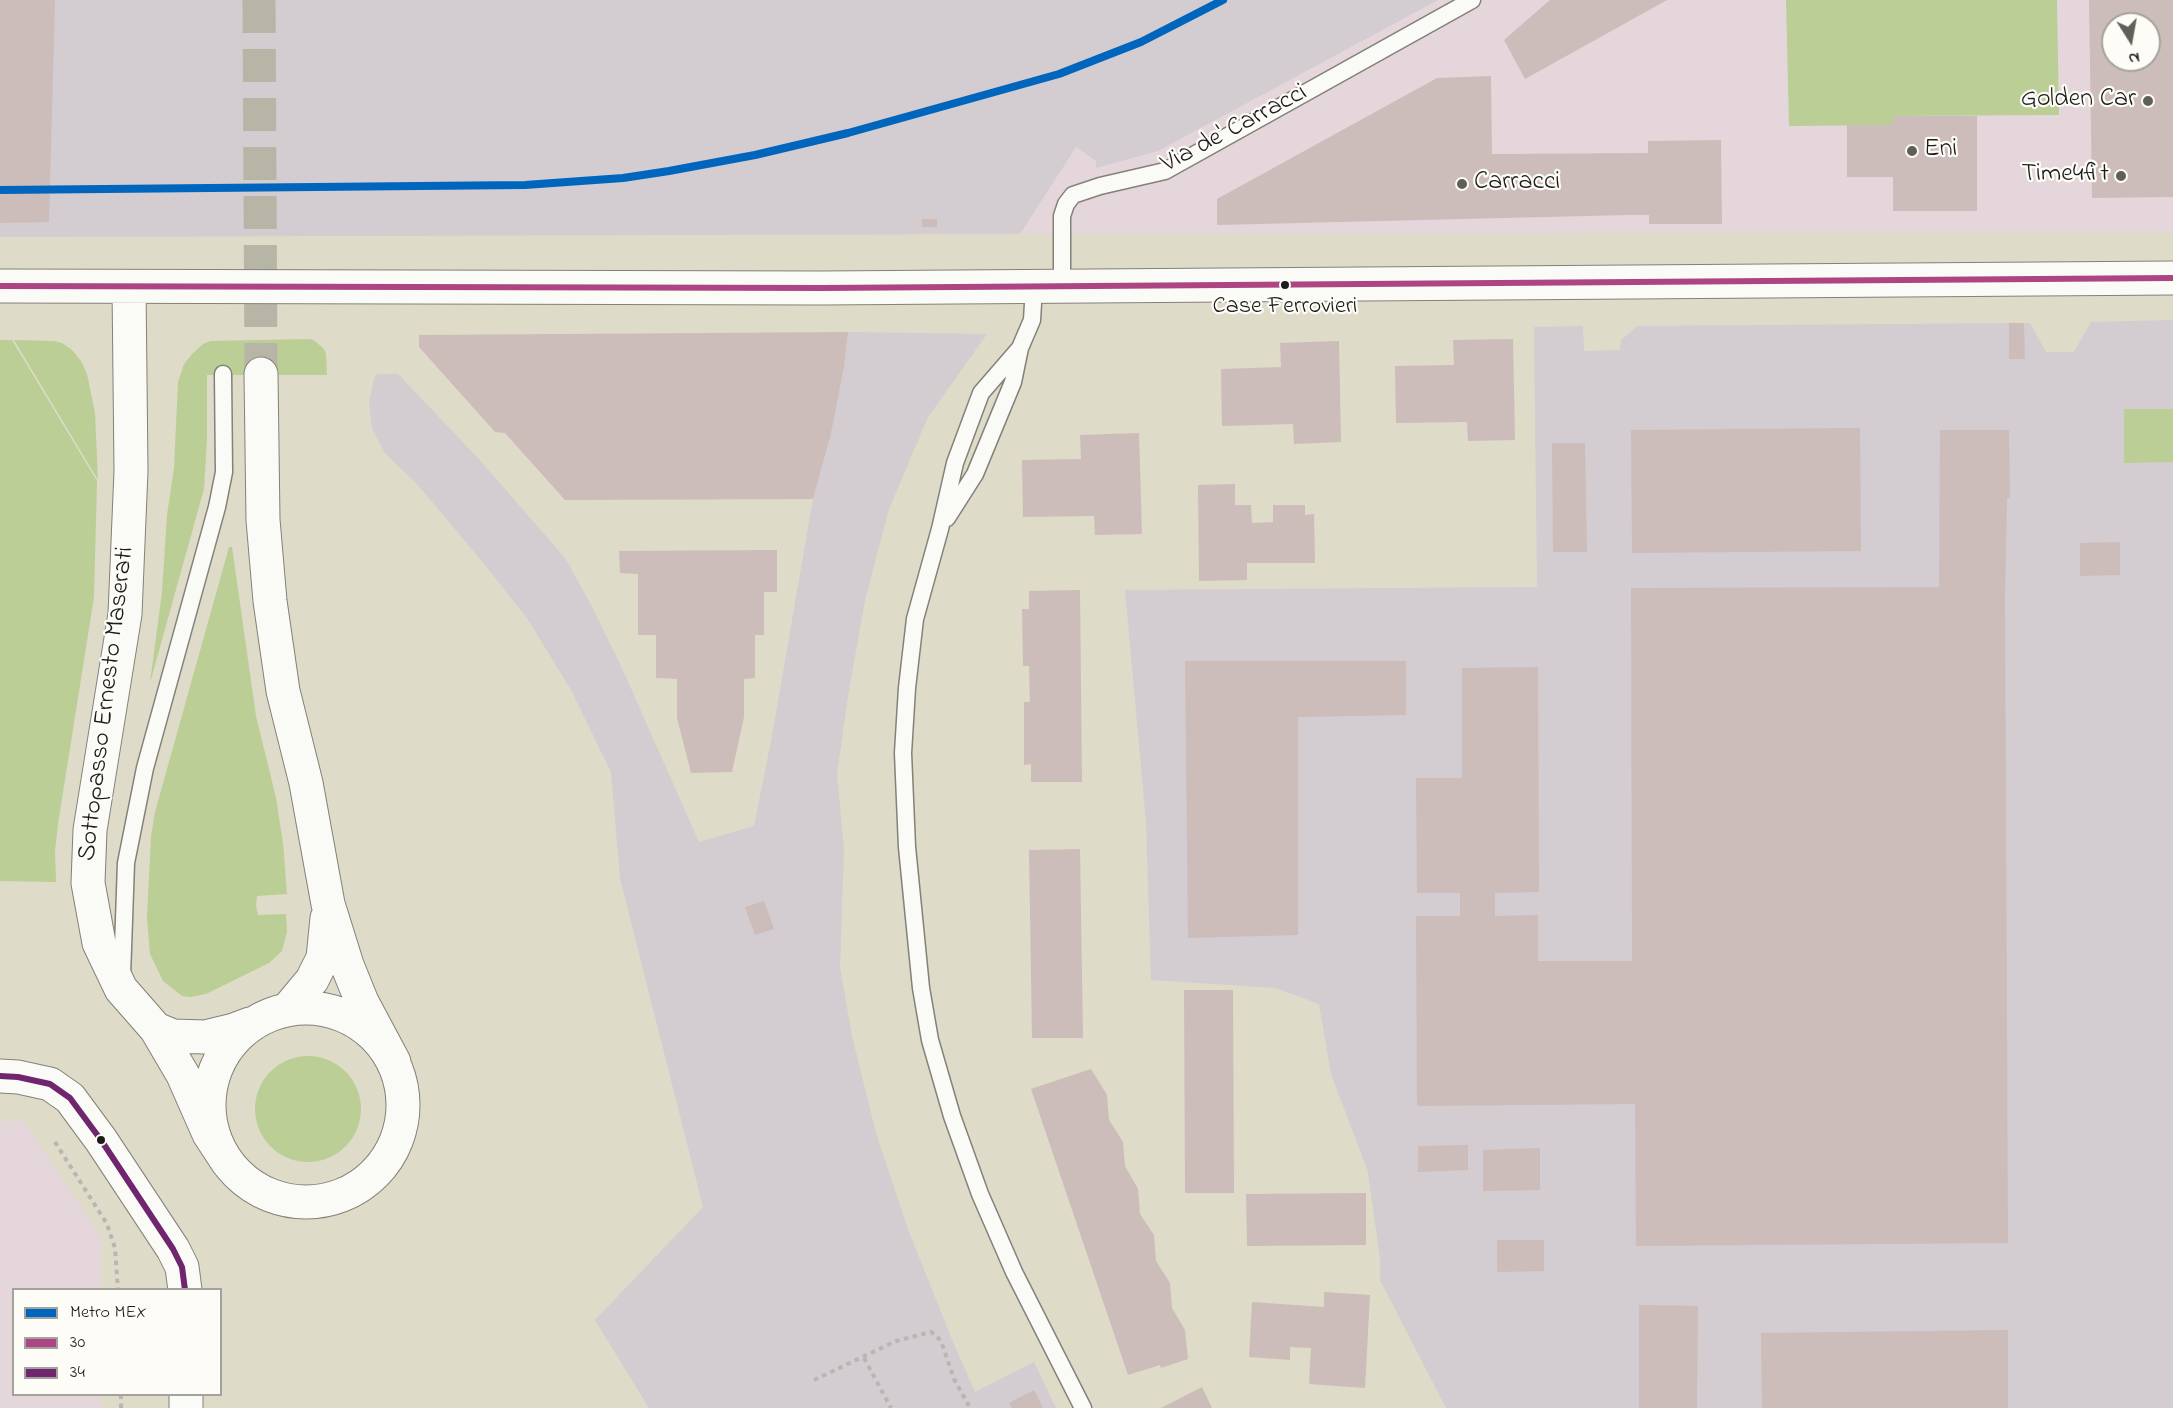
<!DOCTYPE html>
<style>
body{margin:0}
#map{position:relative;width:2173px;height:1408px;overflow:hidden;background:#dedbc8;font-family:"Indie Flower",sans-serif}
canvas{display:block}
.legend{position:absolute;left:12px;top:1288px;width:210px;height:108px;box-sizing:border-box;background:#fdfcf7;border:2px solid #a3a29f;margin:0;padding:8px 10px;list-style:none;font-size:18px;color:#1c1c1c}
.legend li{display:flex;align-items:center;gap:12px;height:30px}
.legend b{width:30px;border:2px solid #a3a29f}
.north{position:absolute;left:2101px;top:12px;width:60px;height:60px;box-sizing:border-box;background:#fdfcf7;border:2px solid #a3a29f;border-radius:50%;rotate:169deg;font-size:16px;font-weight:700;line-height:24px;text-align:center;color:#1c1c1c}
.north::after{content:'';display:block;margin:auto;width:21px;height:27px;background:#605f58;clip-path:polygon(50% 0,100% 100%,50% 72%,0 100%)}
</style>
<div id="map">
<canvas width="2173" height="1408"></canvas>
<ul class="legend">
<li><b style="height:8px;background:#0065bd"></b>Metro MEX</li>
<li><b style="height:8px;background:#ad4582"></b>30</li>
<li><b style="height:8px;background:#70266f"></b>34</li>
</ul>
<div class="north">N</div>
</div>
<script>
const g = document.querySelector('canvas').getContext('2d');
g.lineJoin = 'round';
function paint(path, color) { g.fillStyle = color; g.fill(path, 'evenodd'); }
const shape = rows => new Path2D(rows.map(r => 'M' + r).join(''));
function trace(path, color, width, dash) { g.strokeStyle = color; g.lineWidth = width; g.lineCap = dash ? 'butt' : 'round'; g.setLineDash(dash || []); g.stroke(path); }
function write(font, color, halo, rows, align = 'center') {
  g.font = font + ' "Indie Flower",sans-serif'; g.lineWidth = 4.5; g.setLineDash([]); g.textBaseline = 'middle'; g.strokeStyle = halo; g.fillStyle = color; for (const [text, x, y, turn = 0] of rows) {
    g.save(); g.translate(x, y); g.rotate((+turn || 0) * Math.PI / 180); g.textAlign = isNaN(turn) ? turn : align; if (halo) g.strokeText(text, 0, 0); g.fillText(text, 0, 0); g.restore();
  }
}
paint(shape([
 [1438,0,2173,0,2173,232,1020,234,1076,147,1096,161,1096,167,1158,151],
 [2113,24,2149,24,2149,60,2113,60],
 [0,1121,23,1121,101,1237,101,1289,14,1290,14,1394,101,1395,101,1408,0,1408]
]), '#e5d6dc');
paint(shape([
 [0,0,1438,0,1158,151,1096,168,1096,161,1076,147,1020,234,0,237],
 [2173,320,2173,1408,1446,1408,1380,1280,1380,1259,1368,1172,1331,1074,1319,1004,1276,988,1151,980,1146,822,1125,590,1537,587,1534,327,1583,326,1584,351,1620,350,1621,340,1638,326,2030,323,2046,352,2074,352,2091,322],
 [848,332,987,334,928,417,889,509,865,600,848,696,837,774,844,849,840,967,852,1036,876,1133,909,1232,953,1342,975,1392,1034,1362,1056,1408,649,1408,595,1320,703,1207,620,878,611,772,571,690,527,618,476,554,417,484,384,452,372,428,369,402,374,379,377,374,398,374,477,457,565,558,590,603,621,666,699,842,754,826,772,736,813,499,831,434,844,367]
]), '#d3ccd0');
paint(shape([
 [1786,0,2057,0,2059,115,1893,116,1893,125,1789,126],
 [310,339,315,341,324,349,326,354,327,375,207,375,207,440,204,489,150,683,162,592,167,515,174,468,178,382,184,364,192,354,203,344,210,341],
 [0,340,12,340,97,481,94,597,58,824,55,851,56,882,0,881],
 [14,340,54,341,62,343,72,350,81,361,87,374,95,413,98,480],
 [2124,409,2173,409,2173,462,2124,463],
 [229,547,232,547,256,716,276,798,283,843,287,894,257,896,256,906,258,915,286,914,287,932,282,951,269,963,206,994,190,997,182,996,163,981,150,954,147,917,151,836,155,812],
 '255 1109a53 53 0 1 1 106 0a53 53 0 1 1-106 0Z'
]), '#bbce96');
paint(shape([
 [0,0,55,0,49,222,0,223],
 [1550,0,1667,0,1525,79,1504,40],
 [2089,0,2173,0,2173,197,2092,198],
 [2113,24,2149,24,2149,60,2113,60],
 [1491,76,1492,154,1648,153,1648,141,1721,140,1722,224,1649,224,1649,215,1627,215,1217,225,1217,199,1437,78],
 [1893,116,1977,116,1977,211,1893,211,1893,177,1847,177,1847,125,1893,125],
 [922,219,937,219,937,227,922,227],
 [2009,323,2024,323,2025,359,2009,359],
 [848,332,844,367,831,434,813,499,565,500,505,433,495,432,419,347,419,335],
 [1513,339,1515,440,1468,441,1467,422,1396,423,1395,366,1454,365,1453,340],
 [1339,341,1341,442,1294,444,1293,424,1222,426,1221,369,1281,367,1280,343],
 [1860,428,1861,551,1632,553,1631,430],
 [1940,430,2009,430,2010,498,2007,498,2005,598,2008,1243,1636,1246,1635,1104,1417,1106,1416,916,1460,916,1460,893,1417,893,1416,778,1462,778,1462,668,1538,667,1539,892,1495,893,1495,916,1538,915,1538,961,1632,961,1631,588,1939,587],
 [1139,433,1142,534,1095,535,1094,516,1023,517,1022,460,1081,459,1080,435],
 [1552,443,1585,443,1587,552,1553,552],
 [1235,484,1235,505,1251,505,1252,523,1273,522,1273,505,1305,505,1305,515,1314,514,1315,563,1247,563,1247,580,1199,581,1198,485],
 [2120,542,2120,575,2080,576,2080,543],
 [777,550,777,592,764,592,764,635,755,635,755,678,744,679,744,717,732,772,691,773,677,718,677,679,656,678,656,635,638,635,638,574,620,573,619,551],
 [1080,590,1082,782,1031,782,1031,764,1024,765,1024,702,1030,702,1029,666,1023,666,1022,609,1029,609,1029,591],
 [1185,661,1406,661,1406,715,1298,717,1298,935,1188,938],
 [1080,849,1083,1038,1032,1038,1029,850],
 [764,901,774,929,755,935,745,907],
 [1184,990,1233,990,1234,1193,1185,1193],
 [1091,1069,1107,1095,1109,1120,1123,1142,1125,1166,1138,1189,1140,1214,1154,1235,1156,1261,1170,1283,1172,1308,1185,1330,1188,1359,1161,1368,1160,1365,1128,1375,1031,1089],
 [1468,1145,1468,1170,1418,1172,1418,1146],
 [1540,1148,1540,1190,1483,1191,1483,1150],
 [1366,1193,1366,1245,1247,1246,1246,1194],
 [1497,1240,1544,1240,1544,1271,1497,1272],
 [1324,1292,1370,1295,1365,1388,1309,1384,1311,1348,1290,1347,1290,1360,1249,1357,1252,1302,1324,1307],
 [1639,1305,1698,1306,1697,1408,1639,1408],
 [2008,1330,2008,1408,1762,1408,1761,1333],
 [1202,1387,1212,1408,1161,1408],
 [1034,1390,1043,1408,1012,1408,1009,1403]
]), '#ccbdba');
trace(shape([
 [259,0,261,374]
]), '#b7b5a6', 33, [33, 16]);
const lane = shape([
 [1062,287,1062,216,1066,204,1073,195,1100,186,1165,171,1472,0],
 [1020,348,981,393,955,463,940,529,915,619,907,688,903,753,907,847,921,988,930,1040,952,1116,980,1194,1014,1272,1083,1408],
 [947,518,975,474,1013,382,1020,348,1032,320,1034,287],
 [122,976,126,863,145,768,217,507,224,472,223,374]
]);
const street = shape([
 [0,1076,18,1077,50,1084,70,1098,101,1140,173,1249,182,1267,185,1290],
 [186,1394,186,1408]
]);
const secondary = shape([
 [0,286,822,288,2173,278],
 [129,287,131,471,125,614,90,830,88,883,99,943,121,989,156,1029,183,1075,209,1134,228,1163],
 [261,374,263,520,270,601,283,691,306,783,328,904,347,965,362,1002,394,1062],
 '209 1105a97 97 0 1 1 194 0a97 97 0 1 1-194 0Z',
 [287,1010,312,980,323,958,327,918],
 [156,1029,173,1036,205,1037,234,1030,250,1024]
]);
trace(lane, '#838178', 19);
trace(street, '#838178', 35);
trace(secondary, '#838178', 35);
trace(shape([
 [55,1142,107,1224,115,1248,118,1290],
 [864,1358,891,1408],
 [814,1380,896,1341,931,1332,937,1336,942,1344,954,1379,970,1408],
 [121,1408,121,1394]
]), '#b7b6b3', 4, [4.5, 4.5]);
trace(lane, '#fafaf7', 16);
trace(street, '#fafaf7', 33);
trace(secondary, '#fafaf7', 33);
trace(shape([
 [0,286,822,288,2173,278]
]), '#ad4582', 6);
trace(shape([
 [0,1076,18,1077,50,1084,70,1098,101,1140,173,1249,182,1267,185,1290]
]), '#70266f', 6);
trace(shape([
 [0,190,525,185,623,178,669,171,755,155,848,133,1059,74,1141,42,1223,0]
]), '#0065bd', 8);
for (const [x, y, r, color] of [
 [2148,101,6,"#605f58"],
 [1912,151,6,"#605f58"],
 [2121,176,6,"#605f58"],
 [1462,184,6,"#605f58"],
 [1285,285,5,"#1c1c1c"],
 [101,1140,5,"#1c1c1c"]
]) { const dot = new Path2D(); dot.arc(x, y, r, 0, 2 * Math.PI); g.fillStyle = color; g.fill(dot); trace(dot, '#fdfcf7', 2); }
write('24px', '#1c1c1c', '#fdfcf7', [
 ["Case Ferrovieri",1285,308]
]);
write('26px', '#1c1c1c', '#fdfcf7', [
 ["Golden Car",2136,101],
 ["Eni",1924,151,"left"],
 ["Time4fit",2109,176],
 ["Carracci",1474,184,"left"]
], 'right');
write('26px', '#1c1c1c', '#fdfcf7', [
 ["Via de' Carracci",1235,130,-28],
 ["Sottopasso Ernesto Maserati",108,704,-83]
]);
</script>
